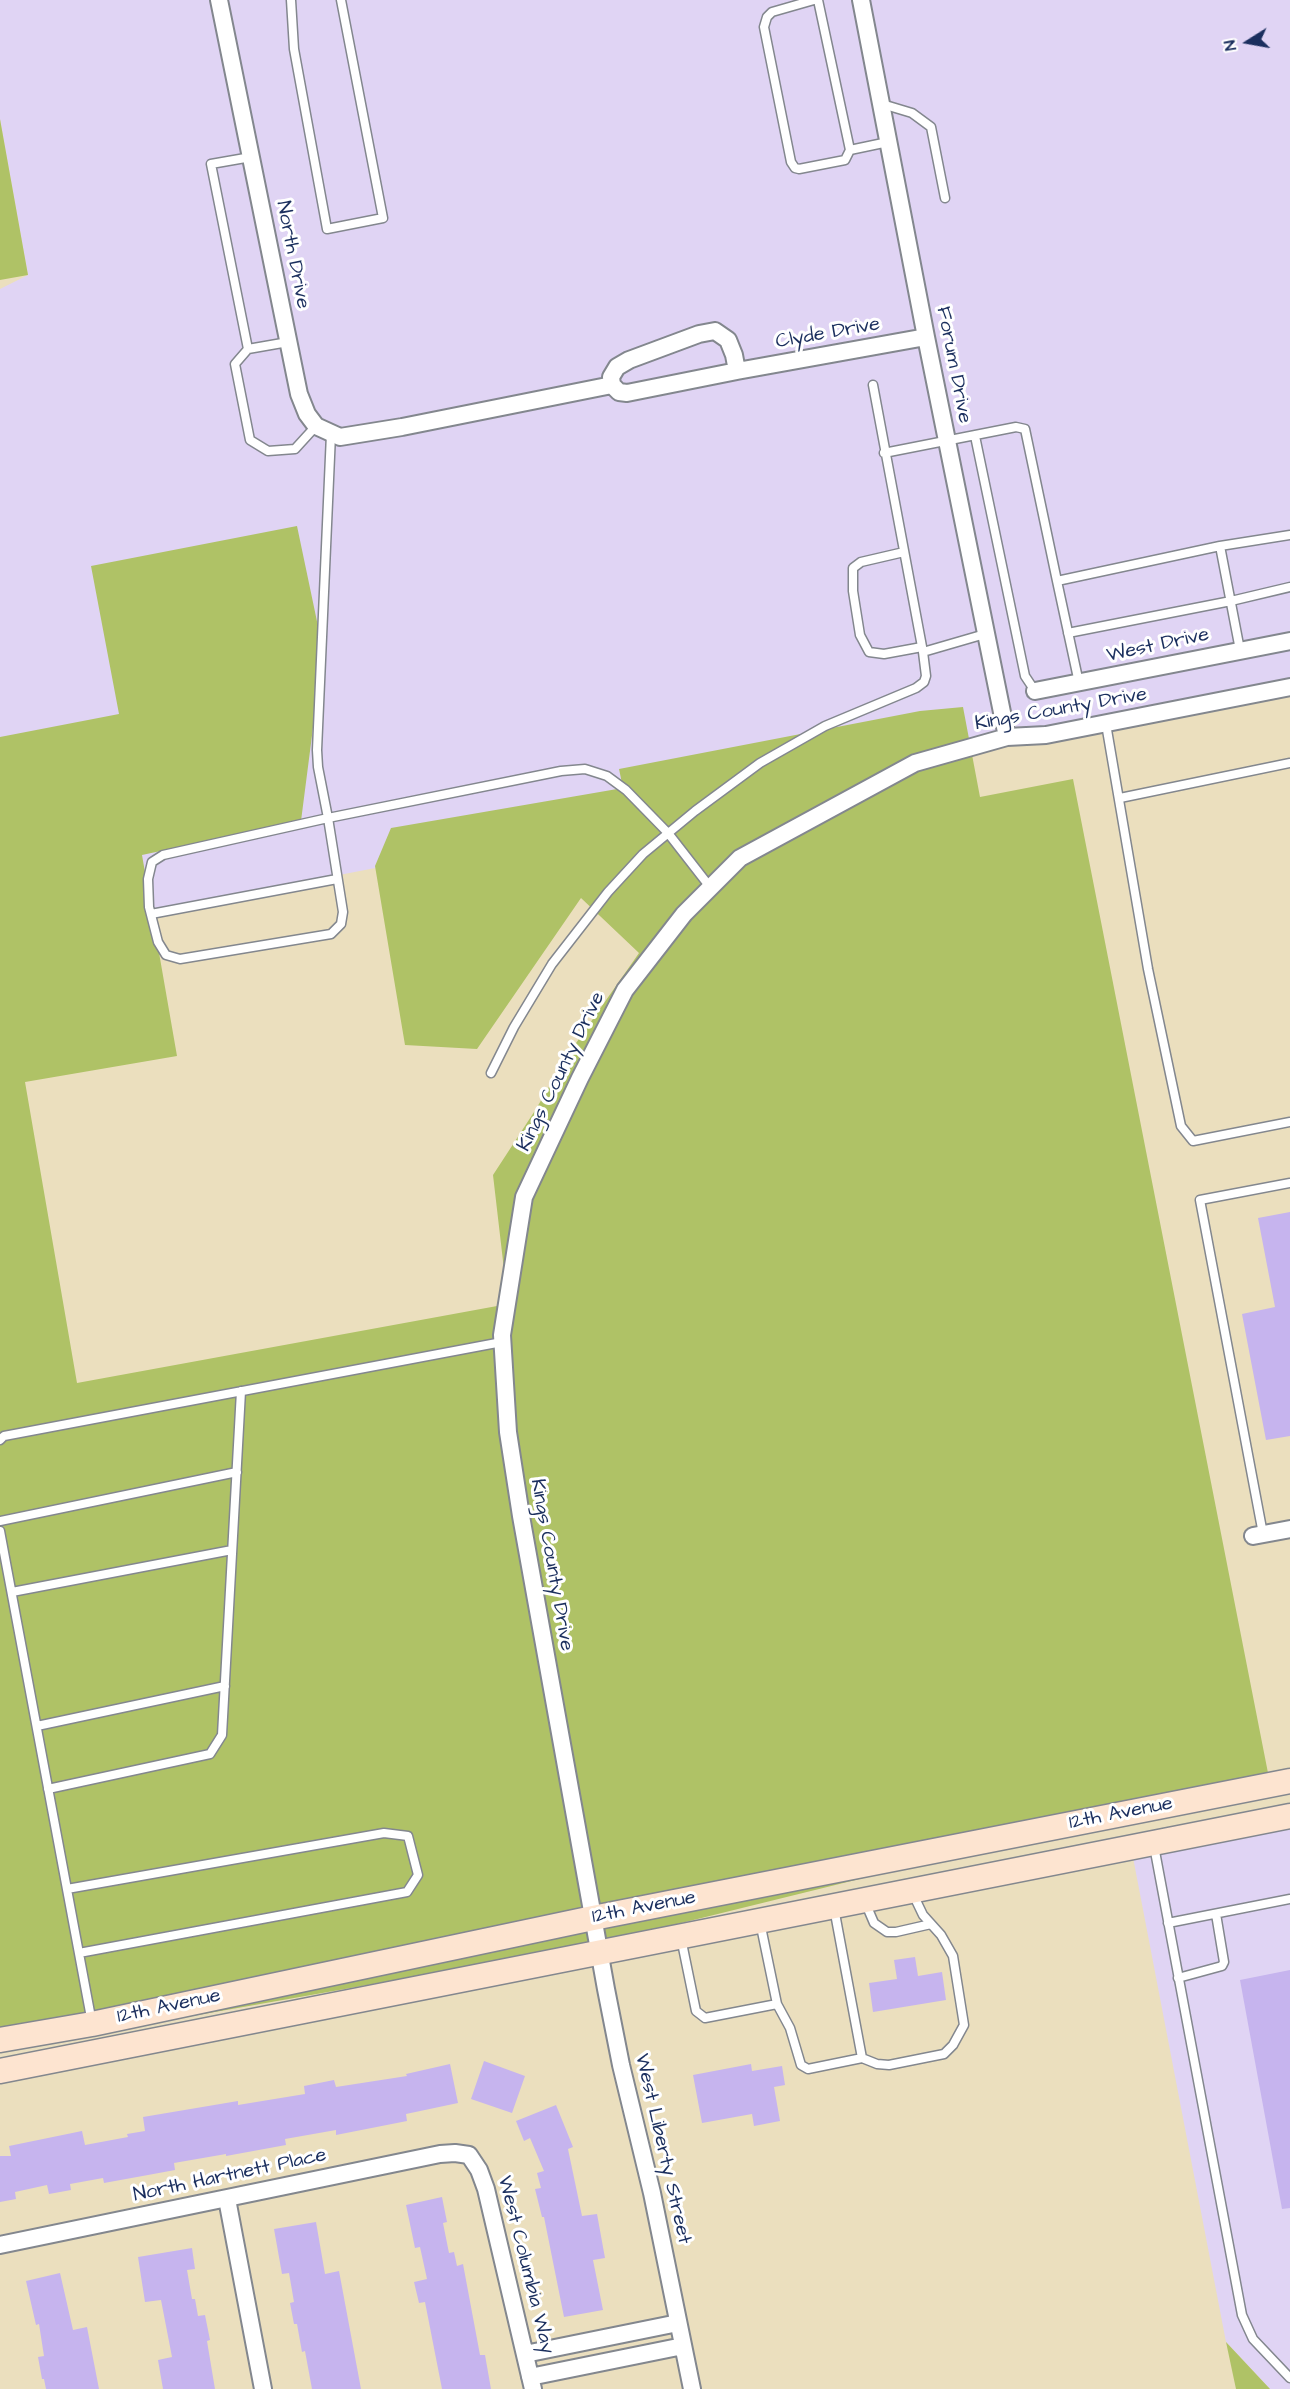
<!DOCTYPE html>
<style>
body{margin:0}
#map{position:relative;width:1290px;height:2389px;overflow:hidden;background:#ebdfbe;font-family:"Architects Daughter",sans-serif}
canvas{display:block}
.north{position:absolute;left:1218px;top:12px;width:60px;height:60px;-webkit-text-stroke:4px #fff;paint-order:stroke;rotate:259deg;font-size:16px;font-weight:700;line-height:24px;text-align:center;color:#1b2f5e}
.north::after{content:'';display:block;margin:auto;width:21px;height:27px;background:#1b2f5e;clip-path:polygon(50% 0,100% 100%,50% 72%,0 100%)}
</style>
<div id="map">
<canvas width="1290" height="2389"></canvas>
<div class="north">N</div>
</div>
<script>
const g = document.querySelector('canvas').getContext('2d');
g.lineJoin = 'round';
function paint(path, color) { g.fillStyle = color; g.fill(path, 'evenodd'); }
const shape = rows => new Path2D(rows.map(r => 'M' + r).join(''));
function trace(path, color, width, dash) { g.strokeStyle = color; g.lineWidth = width; g.lineCap = dash ? 'butt' : 'round'; g.setLineDash(dash || []); g.stroke(path); }
function write(font, color, halo, rows, align = 'center') {
  g.font = font + ' "Architects Daughter",sans-serif'; g.lineWidth = 6; g.setLineDash([]); g.textBaseline = 'middle'; g.strokeStyle = halo; g.fillStyle = color; for (const [text, x, y, turn = 0] of rows) {
    g.save(); g.translate(x, y); g.rotate((+turn || 0) * Math.PI / 180); g.textAlign = isNaN(turn) ? turn : align; if (halo) g.strokeText(text, 0, 0); g.fillText(text, 0, 0); g.restore();
  }
}
paint(shape([
 [0,0,1290,0,1290,687,915,763,0,941,0,289,28,275,0,119],
 [1290,1816,1290,2389,1270,2389,1226,2342,1131,1847]
]), '#e0d4f4');
paint(shape([
 [0,119,28,275,0,280],
 [297,526,323,650,301,821,142,855,177,1056,25,1082,77,1383,508,1304,493,1175,536,1109,567,1056,639,953,581,898,477,1049,405,1045,375,866,391,828,623,788,619,769,920,711,963,707,980,797,1073,779,1269,1778,588,1946,0,2050,0,737,119,714,91,566],
 [1226,2342,1270,2389,1236,2389]
]), '#afc266');
paint(shape([
 [1290,1212,1290,1436,1266,1440,1242,1314,1275,1307,1258,1218],
 [915,1957,918,1976,942,1972,946,2000,873,2012,869,1983,897,1979,894,1960],
 [1290,1970,1290,2208,1282,2209,1240,1980],
 [484,2061,525,2076,512,2113,471,2099],
 [450,2064,458,2103,406,2114,407,2121,336,2135,336,2130,285,2139,286,2145,226,2156,226,2154,174,2163,175,2170,148,2175,104,2183,103,2178,70,2184,71,2190,49,2194,47,2185,15,2192,16,2199,0,2202,0,2156,11,2156,9,2146,82,2131,85,2145,128,2137,127,2134,145,2131,143,2117,238,2101,238,2105,305,2094,304,2086,334,2080,336,2087,407,2076,406,2074],
 [751,2064,752,2071,782,2066,785,2085,774,2087,780,2121,754,2126,752,2114,702,2123,693,2075],
 [556,2105,573,2147,568,2149,582,2216,597,2214,605,2258,593,2260,603,2310,564,2317,544,2217,542,2217,535,2189,541,2188,537,2173,544,2171,530,2138,524,2141,516,2121],
 [442,2197,447,2222,443,2223,449,2253,454,2252,457,2266,463,2264,480,2355,485,2355,491,2389,442,2389,425,2302,419,2303,414,2282,427,2279,420,2247,415,2248,406,2205],
 [316,2222,325,2274,339,2271,361,2389,312,2389,305,2351,302,2352,297,2324,294,2324,290,2303,294,2302,289,2273,282,2274,274,2229],
 [192,2248,195,2269,187,2270,192,2299,195,2299,198,2316,205,2315,210,2340,207,2341,215,2389,163,2389,158,2360,172,2357,161,2300,145,2302,138,2257],
 [60,2273,73,2330,87,2327,99,2389,46,2389,44,2379,42,2379,38,2357,44,2356,39,2324,36,2325,26,2281]
]), '#c6b4ee');
const service = shape([
 [291,0,294,49,327,229,383,218,341,0],
 [814,0,772,12,767,17,764,27,791,162,795,168,799,169,845,160,850,150,888,142],
 [818,0,850,150],
 [882,104,912,113,931,127,945,198],
 [288,342,248,349,235,364,250,440,268,451,295,449,316,426],
 [248,349,211,164,251,157],
 [873,385,923,652],
 [331,434,317,750,318,767,328,818,343,912,341,924,331,934,180,959,166,955,158,942,149,907,148,879,152,862,163,855,328,818,561,771,585,769,607,776,626,790,668,833,710,887],
 [975,436,1025,676,1035,691],
 [884,453,1016,427,1025,429,1057,581,1220,546,1240,650],
 [1220,546,1290,535],
 [904,552,861,562,853,568,853,591,860,635,869,652,884,654,922,647],
 [1057,581,1079,683],
 [1068,633,1231,601,1290,587],
 [1106,724,1148,969,1181,1126,1193,1141,1290,1122],
 [1120,798,1290,763],
 [151,914,337,879],
 [491,1073,514,1027,552,964,608,892,643,854,695,811,760,763,825,726,916,688,924,682,926,676,923,652,985,634],
 [0,1440,4,1436,502,1342],
 [0,1521,237,1472],
 [0,1531,92,2023],
 [1263,1534,1200,1200,1290,1183],
 [12,1592,232,1550],
 [37,1726,225,1686],
 [48,1789,210,1754,222,1735,241,1391],
 [1154,1846,1242,2315,1253,2339,1290,2378],
 [67,1889,384,1833,408,1836,418,1875,407,1892,79,1953],
 [865,1902,874,1923,887,1932,896,1932,931,1924],
 [1168,1923,1290,1899],
 [681,1938,696,2011,705,2018,777,2004,760,1922],
 [1178,1978,1222,1966,1224,1962,1216,1914],
 [777,2004,790,2028,801,2065,808,2069,862,2058,834,1908],
 [862,2058,877,2064,889,2065,944,2054,953,2045,964,2025,953,1956,941,1935,923,1915,912,1892]
]);
const minor = shape([
 [219,0,299,394,307,414,316,426,340,437,402,427,612,385],
 [861,0,926,337,1007,737],
 [715,331,728,340,734,355,737,371,627,393,619,392,612,385,611,377,617,367,629,360,699,334,715,331],
 [737,371,926,337],
 [1035,691,1290,641],
 [1253,1536,1290,1529],
 [227,2199,263,2389],
 [0,2245,440,2154,455,2153,469,2155,479,2170,486,2189,533,2389],
 [525,2354,678,2323],
 [530,2377,683,2346],
 [692,2389,652,2193,621,2065,606,1989,521,1516,508,1432,502,1335,524,1197,580,1078,625,990,684,914,740,858,915,763,1007,737,1046,735,1290,687]
]);
const secondary = shape([
 [0,2040,92,2024,593,1918,1290,1781],
 [0,2071,1290,1816]
]);
trace(service, '#83878e', 11);
trace(minor, '#83878e', 20);
trace(secondary, '#83878e', 27);
trace(service, '#fff', 8);
trace(minor, '#fff', 16);
trace(secondary, '#fde4d0', 24);
write('20px', '#1b2f5e', '#fff', [
 ["North Drive",292,255,79],
 ["Clyde Drive",828,334,-10],
 ["Forum Drive",953,365,79],
 ["West Drive",1158,646,-12],
 ["Kings County Drive",1061,710,-10],
 ["Kings County Drive",562,1072,-64],
 ["Kings County Drive",551,1565,80],
 ["12th Avenue",1121,1814,-11],
 ["12th Avenue",644,1908,-11],
 ["12th Avenue",169,2007,-12],
 ["West Liberty Street",662,2149,77],
 ["North Hartnett Place",230,2176,-12],
 ["West Columbia Way",525,2265,76]
]);
</script>
